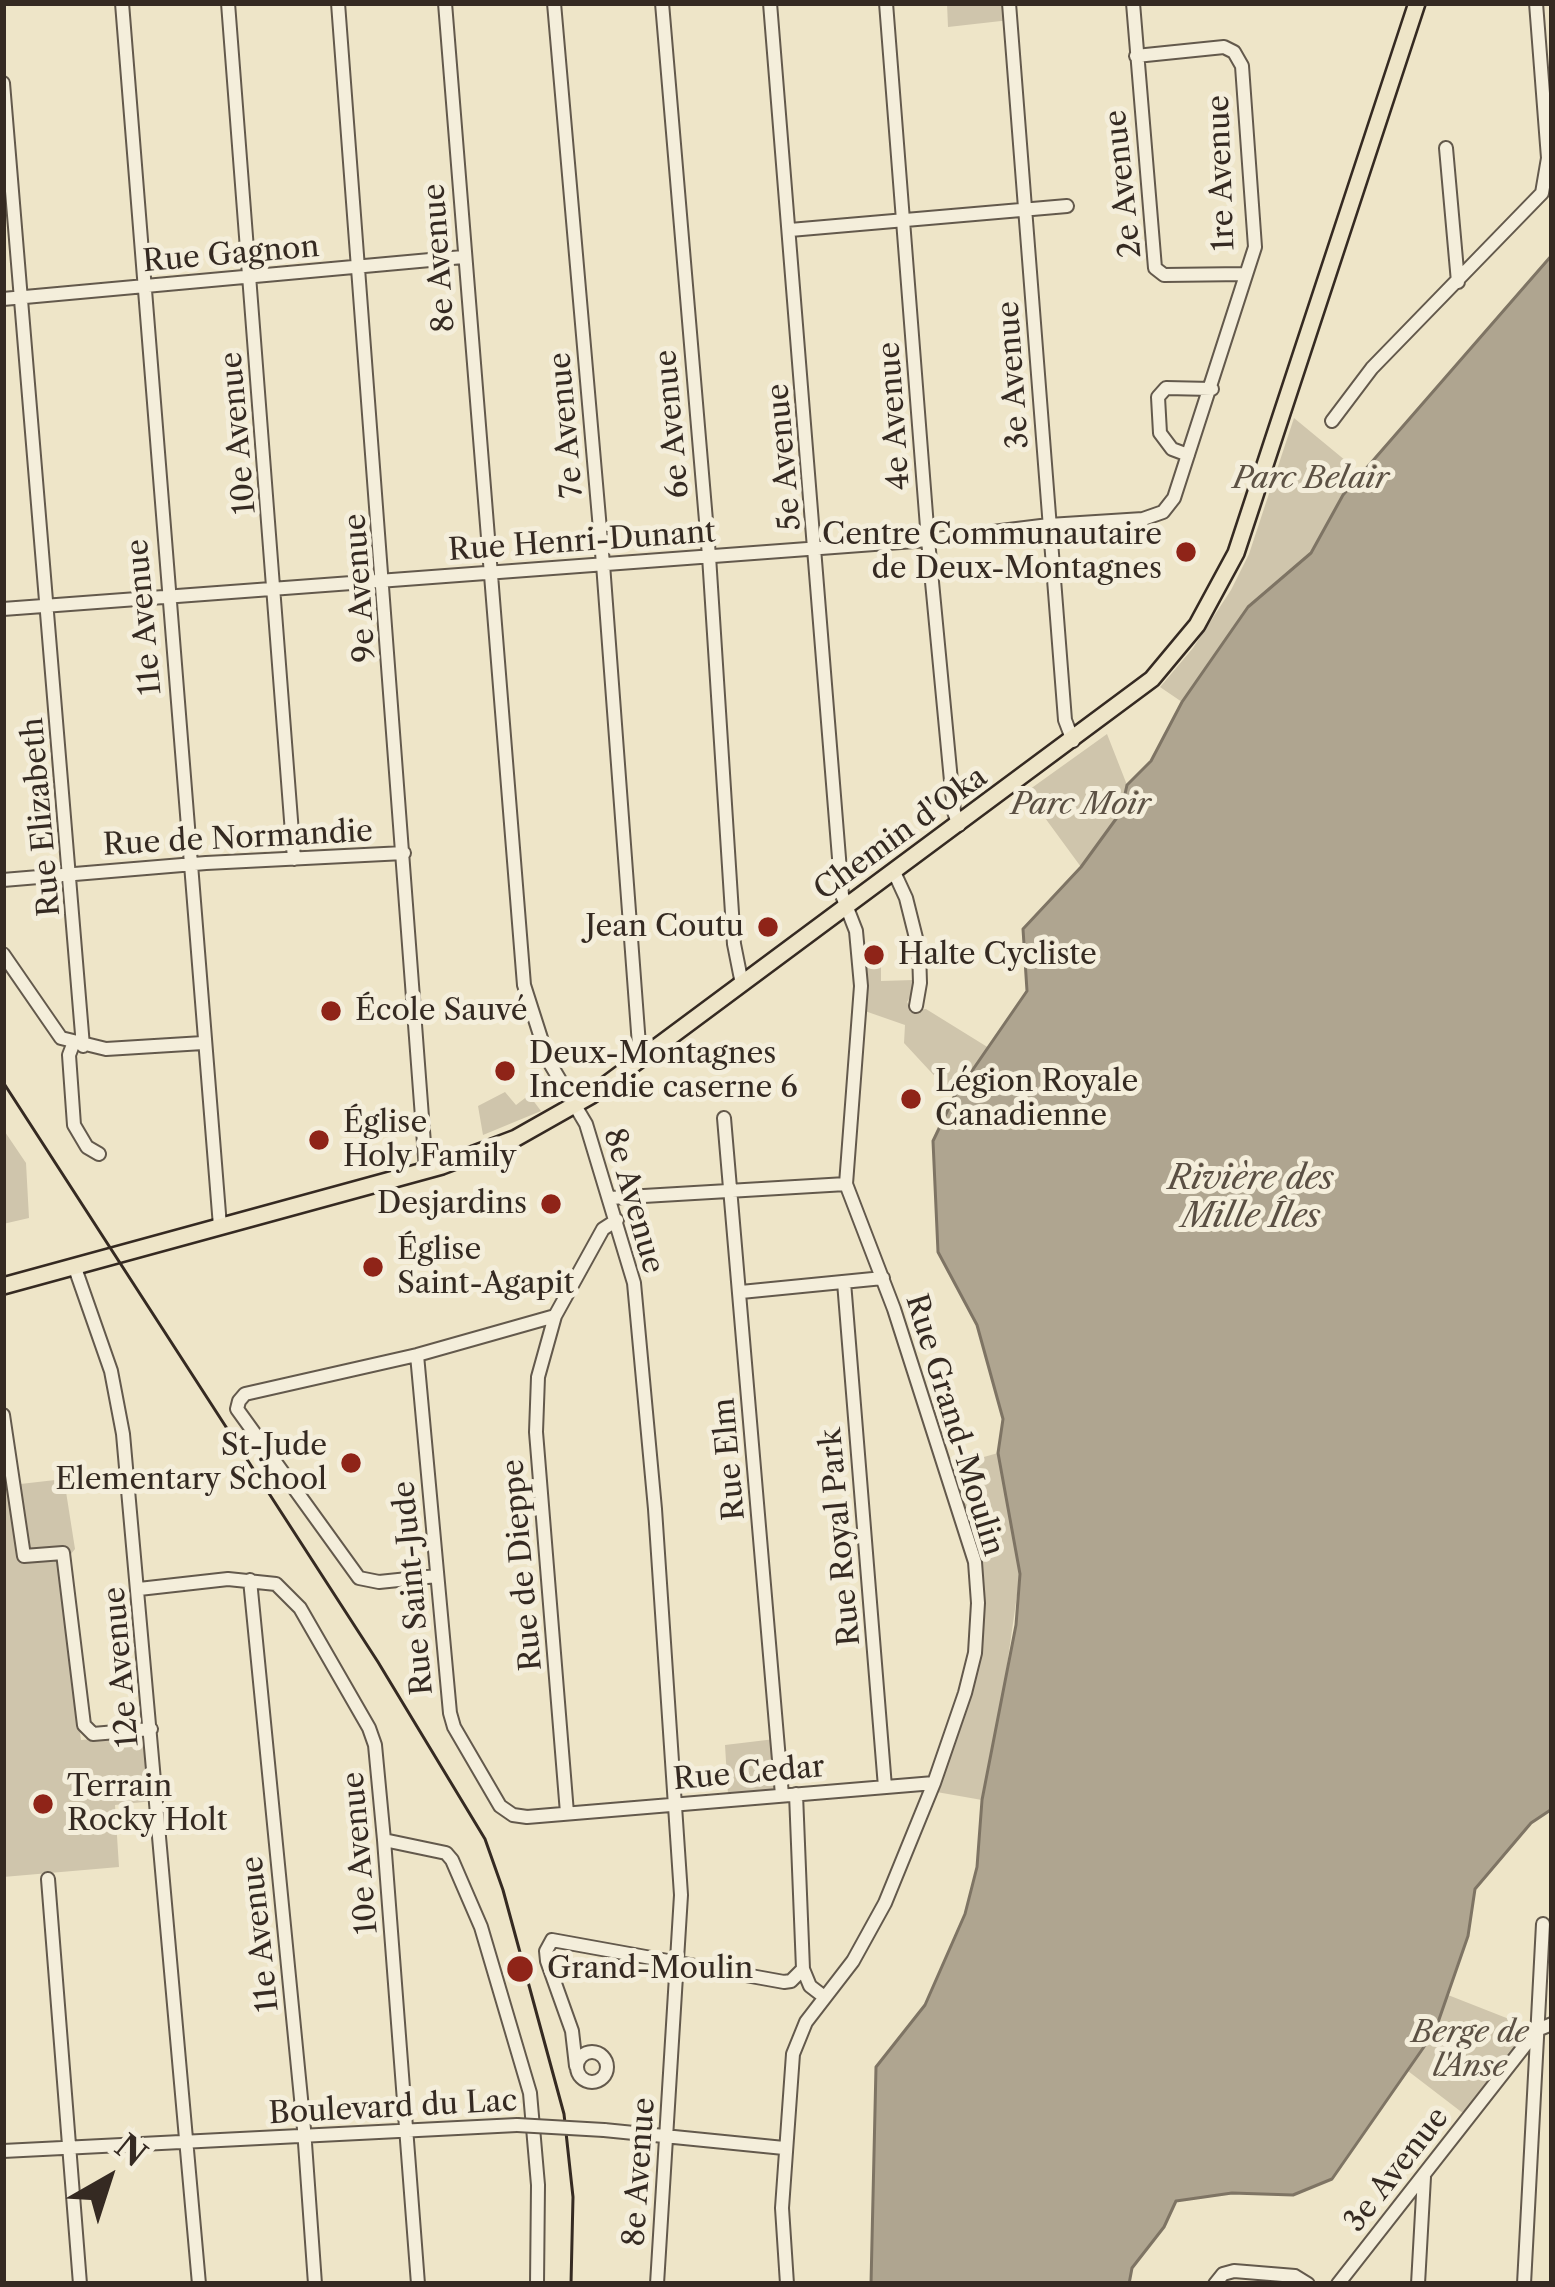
<!DOCTYPE html>
<meta charset="utf-8">
<style>
body{margin:0}
#map{position:relative;width:1555px;height:2287px;overflow:hidden;background:#eee5c8;font-family:"Libre Caslon Text",serif}
canvas{display:block}
.frame{position:absolute;inset:0;border:6px solid #352a22;pointer-events:none}
.north{position:absolute;left:48px;top:2119px;width:120px;height:120px;-webkit-text-stroke:9px #f4eedb;paint-order:stroke;rotate:39deg;font-size:33px;font-weight:700;line-height:48px;text-align:center;color:#352a22}
.north::after{content:'';display:block;margin:auto;width:42px;height:54px;background:#352a22;clip-path:polygon(50% 0,100% 100%,50% 72%,0 100%)}
</style>
<div id="map">
<canvas width="1555" height="2287"></canvas>
<div class="frame"></div>
<div class="north">N</div>
</div>
<script>
const g = document.querySelector('canvas').getContext('2d');
g.lineJoin = 'round';
function paint(path, color) { g.fillStyle = color; g.fill(path, 'evenodd'); }
const shape = rows => new Path2D(rows.map(r => 'M' + r).join(''));
function trace(path, color, width, dash) { g.strokeStyle = color; g.lineWidth = width; g.lineCap = dash ? 'butt' : 'round'; g.setLineDash(dash || []); g.stroke(path); }
function write(font, color, halo, rows, align = 'center') {
  g.font = font + ' "Libre Caslon Text",serif'; g.lineWidth = 10; g.setLineDash([]); g.textBaseline = 'middle'; g.strokeStyle = halo; g.fillStyle = color; for (const [text, x, y, turn = 0] of rows) {
    g.save(); g.translate(x, y); g.rotate((+turn || 0) * Math.PI / 180); g.textAlign = isNaN(turn) ? turn : align; if (halo) g.strokeText(text, 0, 0); g.fillText(text, 0, 0); g.restore();
  }
}
paint(shape([
 [947,3,1009,3,1010,20,948,27],
 [1294,418,1363,475,1343,495,1311,553,1248,607,1182,702,1160,687,1193,648,1231,590,1249,554],
 [1107,734,1127,785,1121,812,1081,867,1026,792],
 [861,949,881,950,881,981,914,980,915,990,907,1002,912,1010,926,1009,989,1048,954,1097,904,1043,905,1025,862,1010],
 [505,1092,516,1105,529,1095,541,1111,483,1135,478,1106],
 [3,1129,26,1163,29,1218,3,1224],
 [998,1453,1020,1574,997,1736,982,1800,931,1791,975,1653,975,1562,945,1468],
 [64,1479,75,1549,59,1569,81,1740,147,1735,153,1801,115,1805,119,1867,3,1877,3,1486],
 [775,1739,779,1793,728,1794,725,1745],
 [1448,1995,1537,2030,1468,2117,1408,2071]
]), '#cfc5ac');
const water = shape([
 [1552,255,1552,1809,1531,1823,1475,1889,1468,1936,1435,2031,1332,2179,1293,2195,1232,2193,1176,2201,1164,2227,1132,2268,1129,2284,871,2284,876,2067,925,2005,965,1914,977,1867,982,1800,1016,1625,1020,1574,998,1453,1003,1419,977,1325,938,1252,933,1141,954,1097,1027,991,1023,929,1081,867,1121,812,1127,785,1151,761,1182,702,1248,607,1311,553,1343,495,1552,255]
]);
paint(water, '#afa590');
trace(water, '#7e7464', 3);
const minor = shape([
 [122,3,220,1226],
 [228,3,294,859],
 [338,3,426,1170],
 [445,3,524,985,548,1060,586,1124,634,1283,655,1509,681,1895,657,2284],
 [554,3,603,564,639,1045,645,1056],
 [662,3,709,556,734,944,742,984],
 [770,3,842,895,856,931,861,986,846,1184,894,1309,975,1562,978,1603,975,1653,965,1693,934,1783,885,1903,853,1961,806,2022,793,2054,782,2208,787,2284],
 [886,3,928,540,954,812,959,825],
 [1009,3,1065,720,1073,741],
 [1133,3,1155,268,1164,275,1246,274],
 [3,83,83,1046],
 [1446,148,1458,282],
 [790,230,1067,206],
 [3,299,463,257],
 [1332,421,1372,368,1542,193,1548,158,1536,3],
 [1188,455,1172,449,1160,433,1158,397,1166,388,1212,389],
 [3,609,928,540,1049,525,1143,519,1163,512,1174,498,1255,247,1242,66,1234,52,1224,47,1136,56],
 [894,872,906,898,919,950,920,983,916,1006],
 [3,880,206,863,404,853],
 [3,954,61,1038,106,1049,203,1043],
 [74,1042,69,1055,74,1125,87,1147,99,1154],
 [724,1118,782,1795],
 [610,1198,846,1184],
 [75,1268,111,1371,123,1434,199,2284],
 [844,1282,885,1787],
 [741,1292,883,1278],
 [417,1355,450,1713,454,1727,500,1806,513,1815,527,1817,934,1783],
 [3,1415,24,1556,63,1553,84,1725,93,1734,151,1729],
 [437,1576,379,1582,359,1578,237,1409,239,1401,245,1394,417,1355,555,1316],
 [250,1580,304,2129,315,2284],
 [139,1589,228,1579,276,1584,300,1608,369,1728,375,1745,384,1840,418,2284],
 [796,1794,803,1969,810,1986,823,1996],
 [567,1813,536,1432,538,1377,555,1316,603,1229,617,1220],
 [384,1840,446,1853,452,1860,481,1927,530,2093,538,2185,537,2284],
 [48,1879,80,2284],
 '577 2067a15 15 0 1 1 30 0a15 15 0 1 1-30 0Z',
 [576,2066,572,2031,547,1961,546,1951,552,1940,784,1982,791,1981,803,1969],
 [604,2130,784,2148],
 [3,2151,517,2125],
 [1215,2284,1223,2274,1234,2271,1295,2276,1308,2284],
 [1338,2284,1537,2030,1552,2024],
 [1418,2284,1424,2177],
 [1524,2284,1543,1924]
]);
const major = shape([
 [3,1286,442,1166,516,1138,592,1095,1152,679,1197,625,1236,553,1417,3]
]);
trace(minor, '#63594c', 16);
trace(major, '#352a22', 20);
trace(minor, '#f4eedb', 12);
trace(major, '#eee5c8', 15);
trace(shape([
 [3,1082,378,1662,485,1839,503,1890,564,2114,573,2197,571,2284]
]), '#352a22', 3);
const minorBridge = shape([
 [517,2125,604,2130]
]);
trace(minorBridge, '#63594c', 16, []);
trace(minorBridge, '#f4eedb', 12);
for (const [x, y, r, color] of [
 [1186,552,12,"#8f2418"],
 [768,927,12,"#8f2418"],
 [874,955,12,"#8f2418"],
 [331,1011,12,"#8f2418"],
 [505,1071,12,"#8f2418"],
 [911,1099,12,"#8f2418"],
 [319,1140,12,"#8f2418"],
 [551,1204,12,"#8f2418"],
 [373,1267,12,"#8f2418"],
 [351,1463,12,"#8f2418"],
 [43,1804,12,"#8f2418"],
 [520,1969,15,"#8f2418"]
]) { const dot = new Path2D(); dot.arc(x, y, r, 0, 2 * Math.PI); g.fillStyle = color; g.fill(dot); trace(dot, '#f4eedb', 4.5); }
write('30px', '#352a22', '#f4eedb', [
 ["1re Avenue",1222,173,-92],
 ["2e Avenue",1124,184,-96],
 ["Rue Gagnon",231,255,-5],
 ["8e Avenue",440,258,-94],
 ["3e Avenue",1014,375,-94],
 ["4e Avenue",895,416,-94],
 ["6e Avenue",673,424,-95],
 ["7e Avenue",567,425,-95],
 ["10e Avenue",239,433,-95],
 ["5e Avenue",785,457,-95],
 ["Rue Henri-Dunant",582,542,-4],
 ["9e Avenue",361,588,-94],
 ["11e Avenue",145,617,-95],
 ["Rue Elizabeth",42,817,-95],
 ["Chemin d'Oka",901,834,-36],
 ["Rue de Normandie",238,839,-3],
 ["8e Avenue",633,1201,74],
 ["Rue Grand-Moulin",954,1425,73],
 ["Rue Elm",730,1459,-95],
 ["Rue Royal Park",841,1537,-95],
 ["Rue de Dieppe",523,1565,-95],
 ["Rue Saint-Jude",414,1588,-95],
 ["12e Avenue",122,1667,-95],
 ["Rue Cedar",749,1774,-5],
 ["10e Avenue",361,1853,-95],
 ["11e Avenue",261,1934,-96],
 ["Boulevard du Lac",393,2108,-3],
 ["3e Avenue",1397,2170,-52],
 ["8e Avenue",640,2172,-86]
]);
write('italic 30px', '#5c5144', '#f4eedb', [
 ["Parc Belair",1311,479],
 ["Parc Moir",1081,805],
 ["Berge de",1470,2033],
 ["l'Anse",1470,2067]
]);
write('30px', '#352a22', '#f4eedb', [
 ["Centre Communautaire",1162,535,"right"],
 ["de Deux-Montagnes",1162,569,"right"],
 ["Jean Coutu",744,927,"right"],
 ["Halte Cycliste",898,955],
 ["École Sauvé",355,1011],
 ["Deux-Montagnes",529,1054],
 ["Incendie caserne 6",529,1088],
 ["Légion Royale",935,1082],
 ["Canadienne",935,1116],
 ["Église",343,1123],
 ["Holy Family",343,1157],
 ["Desjardins",527,1204,"right"],
 ["Église",397,1250],
 ["Saint-Agapit",397,1284],
 ["St-Jude",327,1446,"right"],
 ["Elementary School",327,1480,"right"],
 ["Terrain",67,1787],
 ["Rocky Holt",67,1821],
 ["Grand-Moulin",547,1969]
], 'left');
write('italic 33px', '#5a4f43', '#f4eedb', [
 ["Rivière des",1251,1179],
 ["Mille Îles",1251,1217]
]);
</script>
